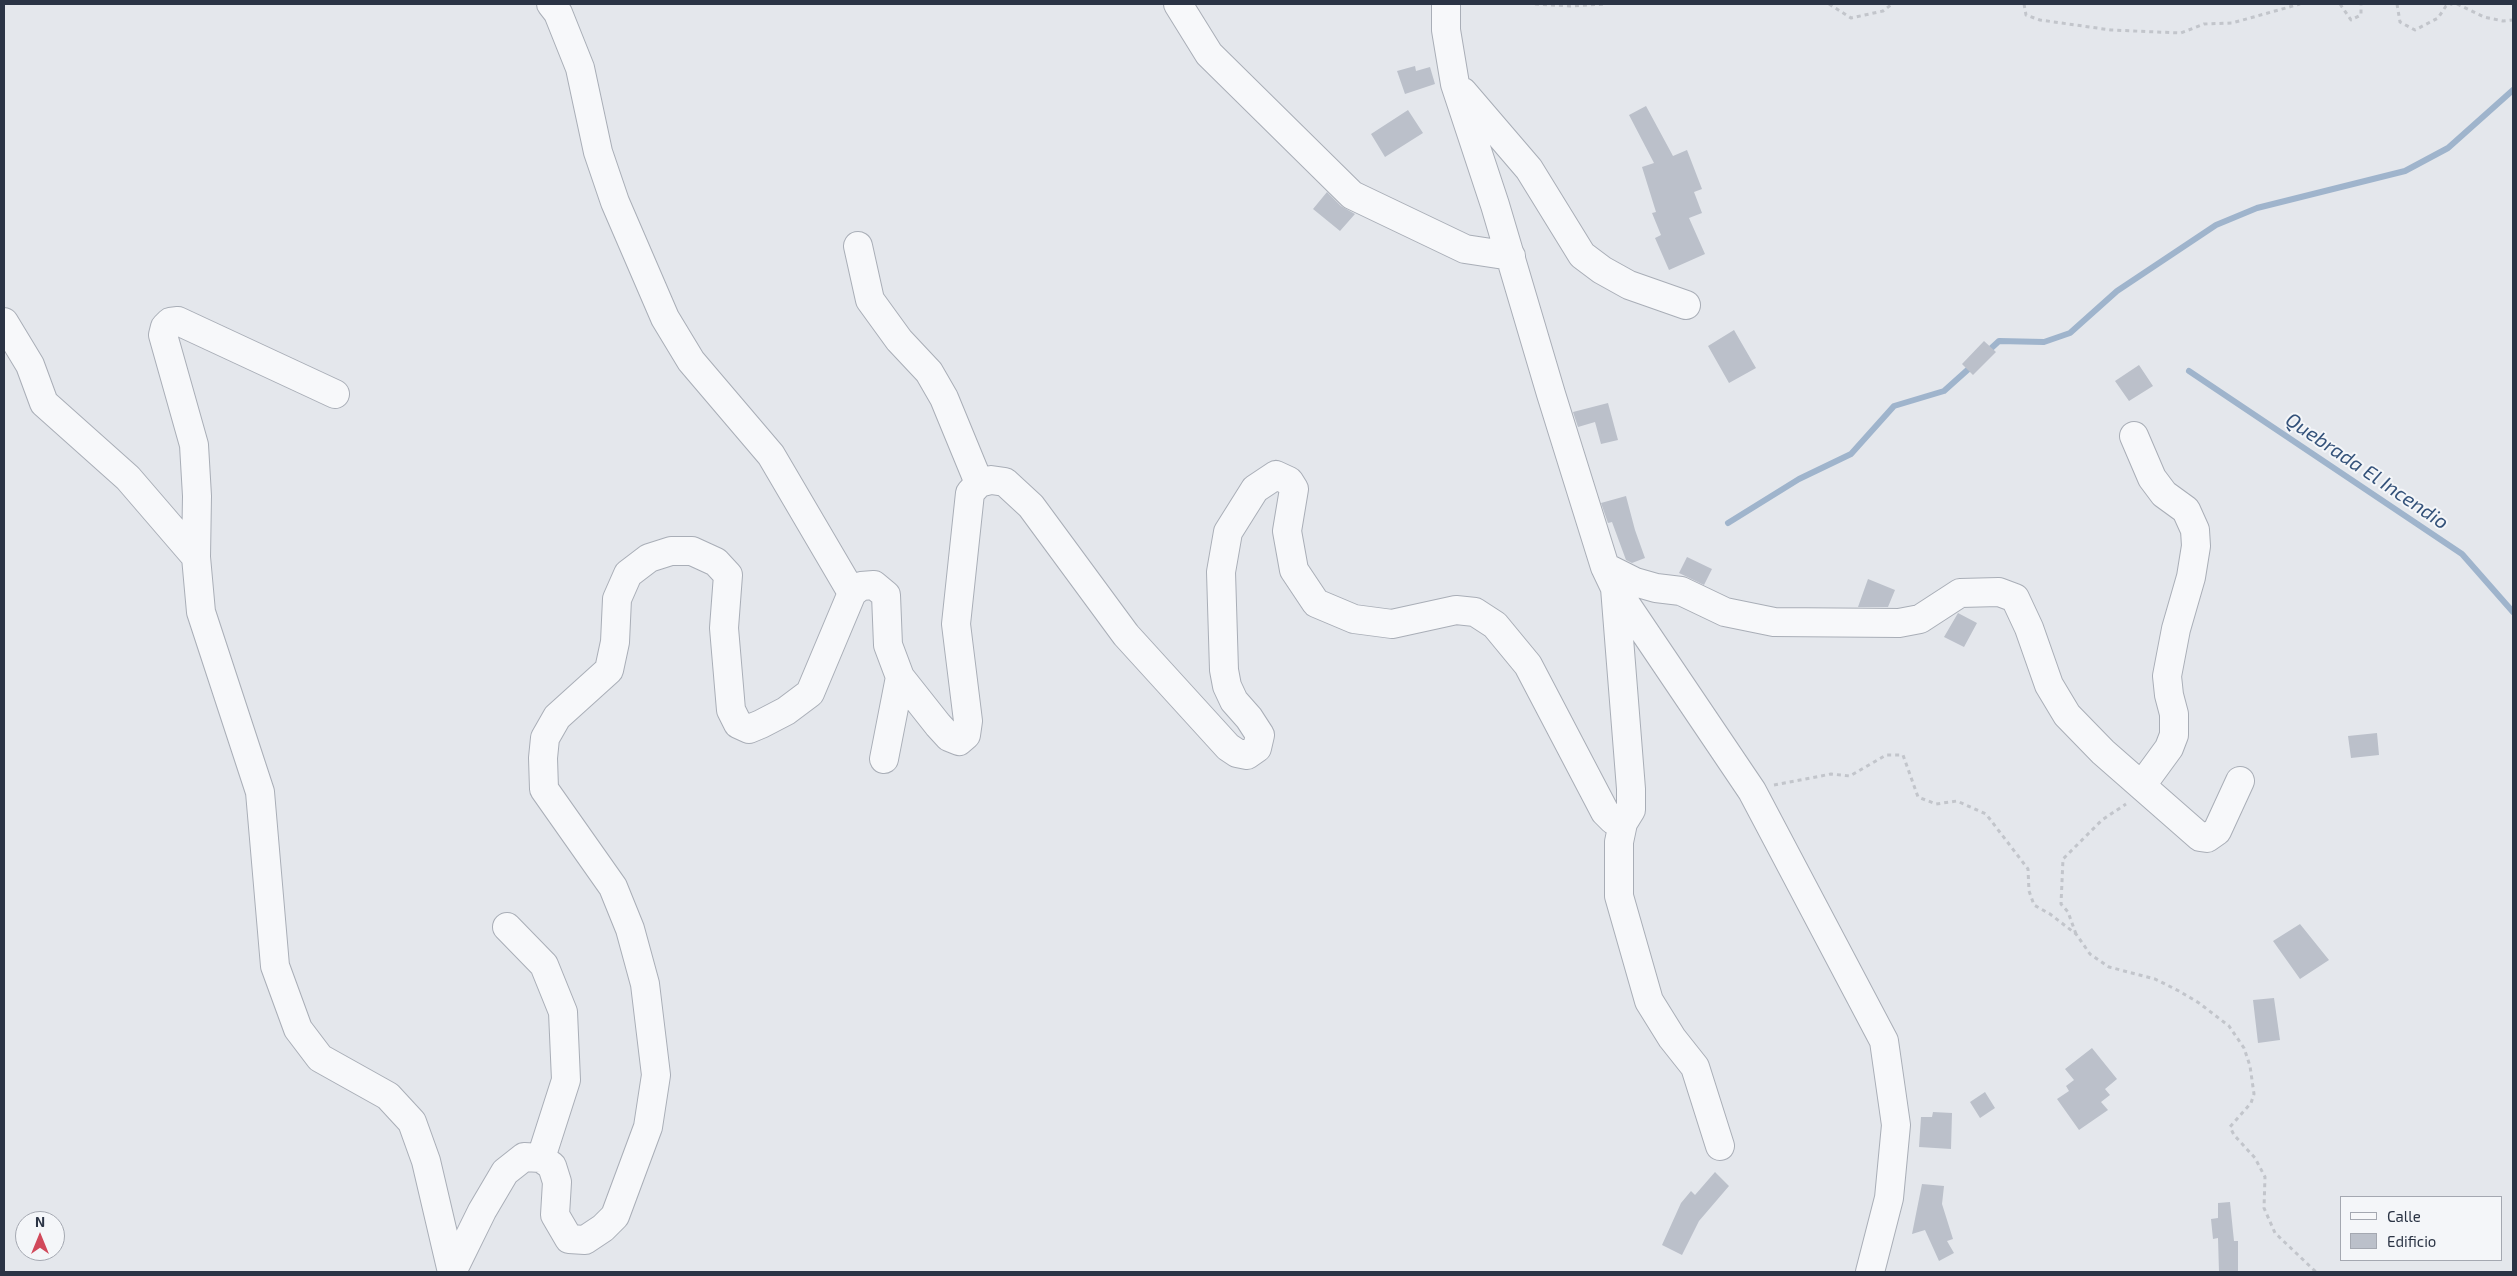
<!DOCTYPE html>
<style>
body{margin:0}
#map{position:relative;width:2517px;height:1276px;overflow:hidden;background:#e4e7ec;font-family:"Exo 2",sans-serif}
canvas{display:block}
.frame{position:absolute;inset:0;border:5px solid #2b3445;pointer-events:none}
.legend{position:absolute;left:2340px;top:1196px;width:162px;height:65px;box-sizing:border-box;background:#f4f6f9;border:1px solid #a4a8b1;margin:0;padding:6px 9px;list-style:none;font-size:15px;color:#2b3445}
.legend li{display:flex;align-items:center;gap:10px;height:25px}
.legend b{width:25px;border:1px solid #a4a8b1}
.north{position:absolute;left:15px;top:1211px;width:50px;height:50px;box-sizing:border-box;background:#f4f6f9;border:1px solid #a4a8b1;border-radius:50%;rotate:0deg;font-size:14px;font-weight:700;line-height:20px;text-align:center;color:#2b3445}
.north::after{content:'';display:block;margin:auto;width:18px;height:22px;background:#d1495b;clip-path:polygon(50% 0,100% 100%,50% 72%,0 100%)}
</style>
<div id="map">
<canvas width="2517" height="1276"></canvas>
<div class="frame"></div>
<ul class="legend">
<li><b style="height:6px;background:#f7f8fa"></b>Calle</li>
<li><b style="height:14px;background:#bbc0ca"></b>Edificio</li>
</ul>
<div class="north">N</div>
</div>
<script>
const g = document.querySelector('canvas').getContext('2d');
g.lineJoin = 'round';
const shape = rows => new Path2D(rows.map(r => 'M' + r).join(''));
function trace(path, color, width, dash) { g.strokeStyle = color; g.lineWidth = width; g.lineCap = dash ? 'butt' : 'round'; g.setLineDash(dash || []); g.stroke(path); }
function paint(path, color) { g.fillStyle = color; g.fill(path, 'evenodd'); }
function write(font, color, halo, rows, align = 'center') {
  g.font = font + ' "Exo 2",sans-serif'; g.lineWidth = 4; g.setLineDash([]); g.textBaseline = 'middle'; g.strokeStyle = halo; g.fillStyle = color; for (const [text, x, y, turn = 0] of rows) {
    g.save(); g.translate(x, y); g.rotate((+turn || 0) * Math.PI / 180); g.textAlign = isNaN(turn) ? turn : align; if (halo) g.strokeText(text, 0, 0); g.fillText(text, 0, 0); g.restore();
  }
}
trace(shape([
 [1986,353,1999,341,2044,342,2070,333,2117,291,2216,225,2257,208,2405,171,2448,148,2513,90],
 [2189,371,2462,554,2513,612],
 [1728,523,1799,479,1851,454,1894,406,1944,391,1973,365]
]), '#9fb4cc', 6);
paint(shape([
 [1415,66,1416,71,1430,67,1435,84,1405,94,1397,71],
 [1646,106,1673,156,1687,150,1702,189,1694,192,1702,213,1689,218,1705,254,1669,270,1655,238,1661,235,1652,213,1656,212,1642,167,1654,163,1629,115],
 [1408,110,1423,133,1385,157,1371,134],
 [1327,192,1341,206,1355,214,1340,231,1313,209],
 [1734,330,1756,368,1729,383,1708,346],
 [1984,341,1996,352,1973,375,1962,364],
 [2139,365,2153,386,2129,401,2115,381],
 [1608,403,1618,440,1601,444,1595,422,1578,427,1573,412],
 [1626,496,1635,530,1645,558,1632,563,1626,560,1612,522,1608,523,1601,503],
 [1687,557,1712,569,1704,585,1679,573],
 [1868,579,1895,590,1888,607,1858,607],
 [1958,613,1977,623,1964,647,1944,637],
 [2377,733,2379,755,2351,758,2348,736],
 [2300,924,2329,960,2300,979,2273,941],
 [2274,998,2280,1040,2258,1043,2253,1000],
 [2092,1048,2117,1079,2105,1089,2110,1095,2101,1102,2108,1110,2079,1130,2057,1099,2069,1091,2066,1086,2074,1080,2065,1069],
 [1985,1092,1995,1108,1980,1118,1970,1102],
 [1933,1112,1952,1113,1951,1149,1919,1147,1921,1117,1932,1117],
 [1715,1172,1729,1186,1699,1221,1682,1255,1662,1245,1681,1203,1691,1191,1695,1195],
 [1922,1184,1944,1186,1942,1204,1953,1239,1947,1241,1954,1253,1939,1261,1925,1230,1912,1234],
 [2230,1202,2234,1241,2238,1241,2238,1272,2219,1272,2218,1238,2213,1239,2211,1219,2218,1218,2218,1203]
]), '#bbc0ca');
const minor = shape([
 [551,4,558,13,580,68,598,152,615,202,665,318,691,361,771,455,852,593],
 [1178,4,1209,54,1352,195,1465,249,1511,256],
 [1446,4,1446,30,1455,84,1495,205,1551,394,1605,567,1615,588,1752,791,1884,1041,1896,1125,1889,1198,1870,1272],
 [1463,92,1529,169,1582,255,1602,270,1629,285,1686,305],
 [858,246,870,300,899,340,929,372,944,398,979,483],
 [4,322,30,365,44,403,128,478,196,557,201,612,260,792,275,966,298,1029,320,1058,388,1096,412,1122,426,1161,452,1272],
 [2134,436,2152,478,2164,494,2186,510,2195,530,2196,546,2191,577,2176,629,2167,676,2169,695,2174,714,2174,735,2169,748,2142,785],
 [196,557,197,496,194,445,163,335,165,327,170,322,178,321,335,394],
 [1605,567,1635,582,1656,588,1681,591,1725,612,1774,622,1899,623,1920,619,1960,593,1999,592,2015,598,2029,628,2049,685,2067,715,2103,752,2200,837,2207,838,2217,831,2240,781],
 [884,759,900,677],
 [1623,823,1619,842,1619,896,1649,1001,1672,1038,1695,1067,1720,1146],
 [507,927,544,965,563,1012,566,1080,541,1158],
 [452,1272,482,1211,505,1172,524,1157,541,1158,552,1166,557,1182,555,1215,569,1239,585,1240,603,1228,615,1216,648,1127,656,1075,645,984,630,929,613,887,544,789,543,758,545,738,557,717,609,670,615,642,617,599,628,574,649,558,671,551,692,551,716,562,728,575,724,628,731,710,738,724,749,729,761,724,786,711,810,693,852,593,861,586,874,585,886,595,888,645,900,677,938,725,949,737,959,741,966,735,968,721,956,624,970,493,979,483,991,480,1005,482,1031,506,1126,635,1228,747,1237,753,1247,755,1257,748,1260,735,1249,718,1234,701,1227,686,1224,670,1221,572,1228,532,1255,489,1276,475,1289,481,1294,489,1287,531,1294,570,1316,603,1354,619,1392,624,1456,610,1475,612,1495,625,1528,665,1605,812,1613,820,1623,823,1631,810,1631,789,1615,588]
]);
trace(minor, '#a9aeb7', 30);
trace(shape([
 [1535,4,1570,6,1606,4],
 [1829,4,1851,18,1883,11,1892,4],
 [2024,4,2026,15,2040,20,2111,30,2181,33,2204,24,2232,23,2300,4],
 [2340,4,2351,20,2361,15,2361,4],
 [2397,4,2400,22,2415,30,2438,18,2446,6,2452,4],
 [2457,4,2484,17,2503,21,2513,20],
 [1774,785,1831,774,1850,776,1886,755,1903,755,1918,797,1936,804,1957,801,1986,814,2028,869,2029,891,2034,905,2050,914,2076,934,2090,954,2109,967,2155,979,2179,991,2199,1003,2229,1026,2244,1048,2250,1066,2254,1094,2251,1103,2230,1127,2234,1135,2255,1158,2265,1177,2264,1208,2275,1233,2316,1272],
 [2076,934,2068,912,2061,904,2063,859,2102,820,2126,804]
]), '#c2c5cb', 3, [4, 4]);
trace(minor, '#f7f8fa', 28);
write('italic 20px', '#34527a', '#f4f6f9', [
 ["Quebrada El Incendio",2367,471,34]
]);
</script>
